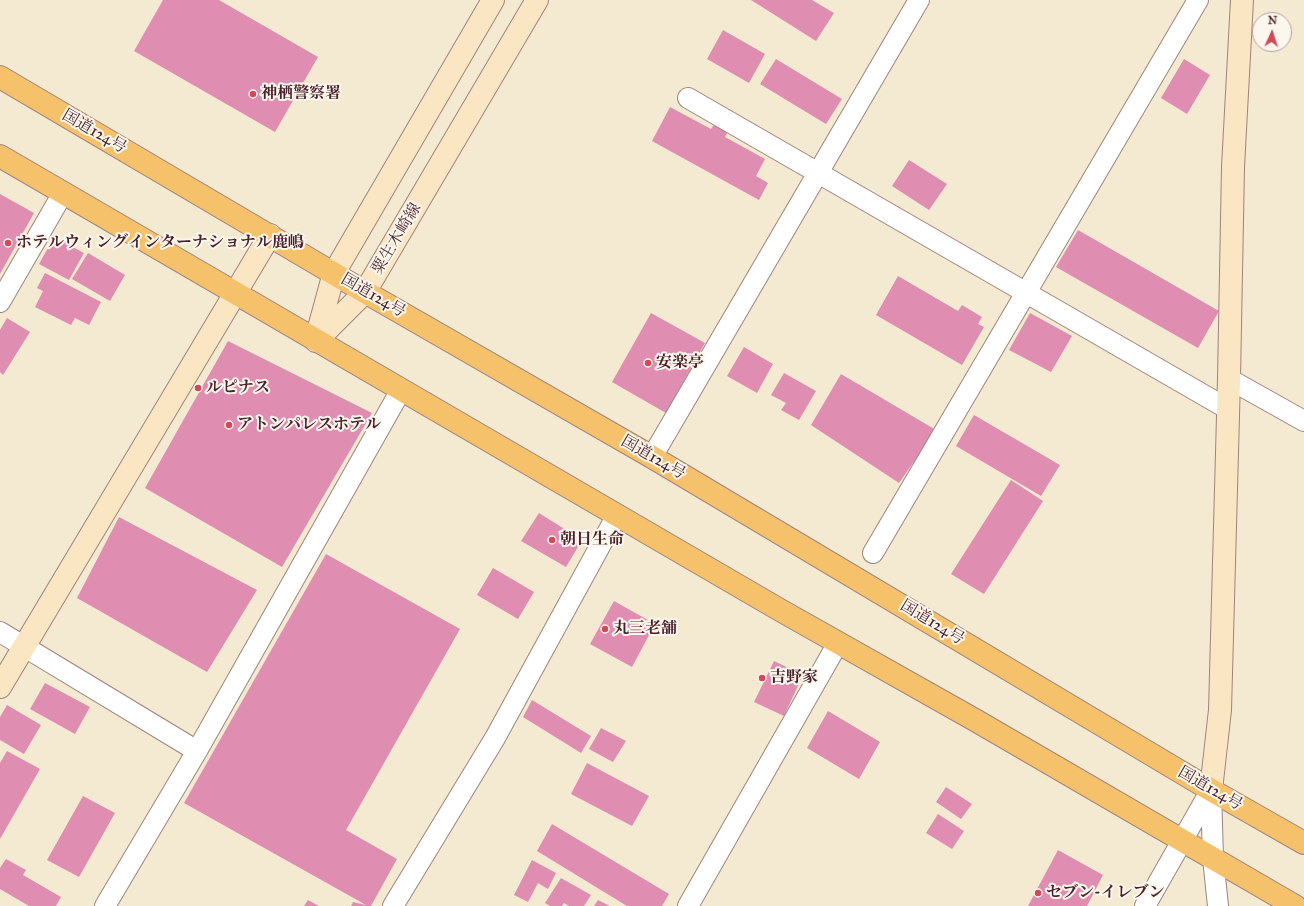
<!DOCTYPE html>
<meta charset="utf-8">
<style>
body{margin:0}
#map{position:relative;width:1304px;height:906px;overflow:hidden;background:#f4e9d1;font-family:"IM FELL Great Primer",serif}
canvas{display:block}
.north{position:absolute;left:1252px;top:12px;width:40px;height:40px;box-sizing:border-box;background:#fbf7ec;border:1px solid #b4a19f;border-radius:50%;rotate:3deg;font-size:11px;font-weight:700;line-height:16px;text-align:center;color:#4a1f2b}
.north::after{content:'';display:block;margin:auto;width:14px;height:18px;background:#d1495b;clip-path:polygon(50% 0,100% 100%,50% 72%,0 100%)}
</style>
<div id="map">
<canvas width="1304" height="906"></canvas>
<div class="north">N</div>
</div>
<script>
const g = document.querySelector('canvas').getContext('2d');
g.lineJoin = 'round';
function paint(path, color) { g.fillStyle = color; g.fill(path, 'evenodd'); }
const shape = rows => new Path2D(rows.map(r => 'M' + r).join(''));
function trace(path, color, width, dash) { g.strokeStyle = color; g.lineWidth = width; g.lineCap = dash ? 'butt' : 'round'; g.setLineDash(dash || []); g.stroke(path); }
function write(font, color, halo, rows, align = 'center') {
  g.font = font + ' "IM FELL Great Primer","Noto Serif JP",serif'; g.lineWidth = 4; g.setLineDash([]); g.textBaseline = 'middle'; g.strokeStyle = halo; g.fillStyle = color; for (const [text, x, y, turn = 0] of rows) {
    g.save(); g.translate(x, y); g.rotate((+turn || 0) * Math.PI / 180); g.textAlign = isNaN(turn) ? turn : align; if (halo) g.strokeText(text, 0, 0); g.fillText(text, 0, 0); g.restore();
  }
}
paint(shape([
 [163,0,219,0,318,57,275,132,134,51],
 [751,0,812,0,834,13,816,41],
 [723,30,765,54,749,83,707,59],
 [776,59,842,99,826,124,760,84],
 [1184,59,1210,75,1187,114,1161,98],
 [670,107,711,129,716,122,729,129,725,137,765,159,756,176,768,183,759,200,652,141],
 [909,160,947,184,929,210,892,186],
 [0,194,34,213,0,274],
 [1078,230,1219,311,1198,348,1056,267],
 [54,237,84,253,69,280,39,264],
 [88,253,125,275,110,301,72,279],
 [45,273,101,302,89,325,75,318,71,325,35,307,43,291,37,288],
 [898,276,958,311,962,305,982,317,978,324,984,327,962,365,876,315],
 [651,313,705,343,666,413,612,382],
 [1030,313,1072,336,1051,372,1009,350],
 [7,318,30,332,3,375,0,372,0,330],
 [228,341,372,413,282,567,145,488],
 [744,347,773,364,757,393,727,376],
 [784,373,816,391,799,420,781,410,786,403,771,395],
 [841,374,936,430,899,483,811,425],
 [974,415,1060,465,1041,496,956,446],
 [1011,480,1043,501,984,594,951,574],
 [539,513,582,540,566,567,521,541],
 [119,517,257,590,207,672,77,598],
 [326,554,460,629,346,830,397,859,371,906,351,906,353,902,366,905,184,803],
 [493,568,534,592,518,619,477,595],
 [614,601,655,624,632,667,590,644],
 [774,661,803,675,784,716,754,702],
 [45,683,90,707,75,734,30,709],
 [532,700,591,736,581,753,523,717],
 [7,705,41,725,24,754,0,740,0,717],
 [828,711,880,742,859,779,807,748],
 [601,728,626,741,613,762,589,749],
 [7,751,40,769,0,839,0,763],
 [587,763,649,796,632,826,571,794],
 [946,787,972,804,961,819,936,802],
 [83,796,115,813,79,877,47,860],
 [938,814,964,831,952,849,926,833],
 [552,824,669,894,662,906,627,906,537,851],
 [1058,850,1103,875,1087,906,1028,906],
 [6,859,26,870,23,875,61,897,56,906,29,906,0,889,0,868],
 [532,860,556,873,548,889,538,883,528,902,514,895],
 [561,878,591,895,584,906,569,906,564,903,562,906,550,906,545,903],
 [308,900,319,906,304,906],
 [598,900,610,906,594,906]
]), '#df8eb2');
const street = shape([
 [688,98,1228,409],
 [0,302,63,193],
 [1229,379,1304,421],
 [652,457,919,0],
 [873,553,1198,0],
 [0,632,197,751],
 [1211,790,1213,858,1218,906],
 [105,906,197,751,401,390],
 [393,906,495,738,617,515],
 [688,906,838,643],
 [1145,906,1211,790]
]);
const secondary = shape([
 [316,339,334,273,493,0],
 [316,341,365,292,537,0],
 [0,687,270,235],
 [1211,790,1220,710,1229,379,1233,167,1242,0]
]);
const highway = shape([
 [0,77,365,292,652,457,1211,790,1304,843],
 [0,156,780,610,975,720,1295,906]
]);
trace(street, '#9f847e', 22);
trace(secondary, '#9f847e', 24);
trace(highway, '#9f847e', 24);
trace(street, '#fff', 20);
trace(secondary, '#fbe6c4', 22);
trace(highway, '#f5c16b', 22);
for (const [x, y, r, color] of [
 [253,94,4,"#d1495b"],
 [8,243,4,"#d1495b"],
 [648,363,4,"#d1495b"],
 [198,388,4,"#d1495b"],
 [229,425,4,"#d1495b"],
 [552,540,4,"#d1495b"],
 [605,629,4,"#d1495b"],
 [762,678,4,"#d1495b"],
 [1038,893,4,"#d1495b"]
]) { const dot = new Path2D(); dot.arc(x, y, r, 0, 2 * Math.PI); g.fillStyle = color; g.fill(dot); trace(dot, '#fbf7ec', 1.5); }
write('bold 16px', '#4a1f2b', '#fbf7ec', [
 ["神栖警察署",261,94],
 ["ホテルウィングインターナショナル鹿嶋",16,243],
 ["安楽亭",656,363],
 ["ルピナス",206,388],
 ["アトンパレスホテル",237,425],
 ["朝日生命",560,540],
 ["丸三老舗",613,629],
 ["吉野家",770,678],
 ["セブン-イレブン",1046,893]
], 'left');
write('16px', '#4a1f2b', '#fbf7ec', [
 ["国道124号",94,132,30],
 ["粟生木崎線",397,239,-59],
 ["国道124号",373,296,30],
 ["国道124号",653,458,30],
 ["国道124号",932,623,31],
 ["国道124号",1210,789,30]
]);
</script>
